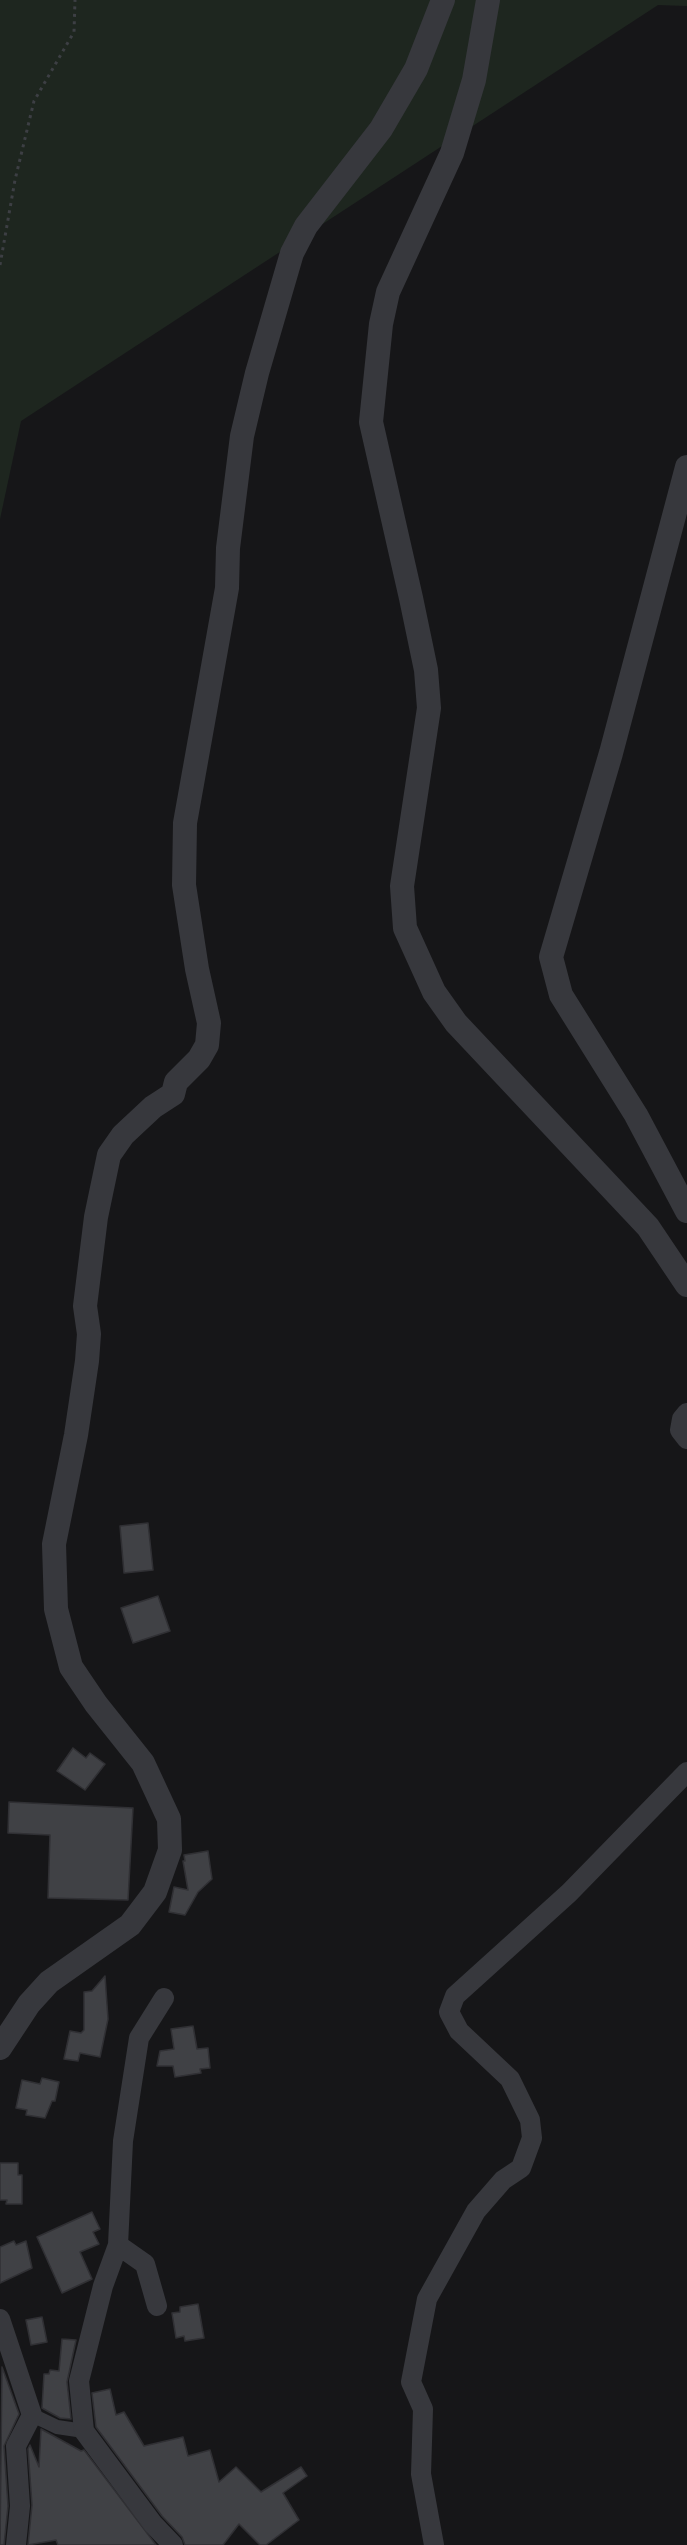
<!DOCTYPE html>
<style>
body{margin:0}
canvas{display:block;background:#161618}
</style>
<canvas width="687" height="2545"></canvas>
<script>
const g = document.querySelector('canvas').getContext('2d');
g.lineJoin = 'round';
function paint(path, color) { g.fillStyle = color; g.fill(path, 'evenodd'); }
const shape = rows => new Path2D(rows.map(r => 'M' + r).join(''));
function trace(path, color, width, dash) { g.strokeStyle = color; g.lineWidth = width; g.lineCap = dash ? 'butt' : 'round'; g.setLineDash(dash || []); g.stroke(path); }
paint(shape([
 [0,0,687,0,687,6,658,5,21,421,0,519]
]), '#1e261f');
const building = shape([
 [148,1523,153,1570,124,1573,120,1526,148,1523],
 [158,1596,170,1631,133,1643,121,1608,158,1596],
 [73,1748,86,1758,90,1753,105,1764,85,1790,57,1771,73,1748],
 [9,1802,133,1808,128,1900,48,1898,50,1835,8,1833,9,1802],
 [208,1851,212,1879,198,1892,185,1915,169,1912,174,1887,188,1890,183,1861,185,1861,184,1855,208,1851],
 [105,1976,108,2019,100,2057,80,2053,78,2061,64,2059,70,2031,81,2033,84,2030,84,1992,92,1991,105,1976],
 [193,2026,197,2049,208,2048,210,2068,200,2069,201,2073,175,2077,173,2066,157,2066,160,2051,174,2049,171,2029,193,2026],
 [42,2078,59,2082,55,2101,52,2101,45,2118,26,2115,27,2110,16,2108,22,2080,40,2084,42,2078],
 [0,2163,18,2163,18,2175,22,2175,22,2204,6,2204,7,2200,0,2200,0,2163],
 [92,2212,100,2229,93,2232,99,2244,80,2252,92,2279,62,2293,37,2237,92,2212],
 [14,2241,16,2245,26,2241,32,2268,0,2283,0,2247,14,2241],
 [198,2304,204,2338,185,2341,184,2336,176,2338,172,2313,180,2312,180,2307,198,2304],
 [42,2317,47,2342,31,2345,26,2320,42,2317],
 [62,2339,76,2340,67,2382,71,2419,60,2418,42,2408,44,2374,49,2374,50,2370,59,2371,62,2339],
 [2,2367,19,2414,4,2446,8,2506,4,2545,0,2545,2,2367],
 [110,2389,116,2415,124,2412,144,2446,183,2437,188,2456,210,2450,219,2482,236,2467,261,2492,301,2467,307,2476,283,2493,299,2520,266,2545,260,2545,239,2524,223,2545,185,2545,182,2537,162,2516,96,2427,92,2393,110,2389],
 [41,2429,81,2451,84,2450,156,2545,58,2545,56,2540,28,2545,32,2505,28,2449,30,2445,39,2467,41,2429]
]);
paint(building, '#404145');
trace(building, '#303034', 1.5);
trace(shape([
 [0,265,15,180,34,101,74,32,75,0]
]), '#3d3f44', 3, [3, 4.5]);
trace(shape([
 [32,2415,57,2427,84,2431]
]), '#37383d', 14);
trace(shape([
 [687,1413,682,1419,680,1430,687,1439],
 [164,1998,139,2038,123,2141,118,2245,103,2286,79,2381,84,2431,153,2524,173,2545],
 [118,2245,145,2264,157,2306],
 [0,2319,32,2415,16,2446,20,2506,16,2545],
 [434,2545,421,2474,423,2409,411,2382,427,2299,476,2211,503,2180,521,2168,532,2138,530,2120,510,2079,459,2031,449,2012,455,1996,569,1893,687,1772]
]), '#37383d', 20);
trace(shape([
 [488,0,474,80,452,153,388,292,381,324,371,422,411,598,426,670,429,708,402,886,405,928,434,992,456,1023,648,1227,687,1285],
 [687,467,611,753,551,957,561,995,636,1115,687,1211],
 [0,2048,29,2004,49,1982,130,1925,155,1892,170,1850,169,1819,143,1763,96,1704,71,1667,56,1609,54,1544,76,1435,87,1361,89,1334,85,1306,96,1217,109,1155,123,1135,153,1107,173,1094,176,1082,199,1059,207,1045,209,1023,197,969,184,885,185,823,227,588,228,548,242,436,257,373,292,253,306,226,381,129,416,69,443,0]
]), '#37383d', 24);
</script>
